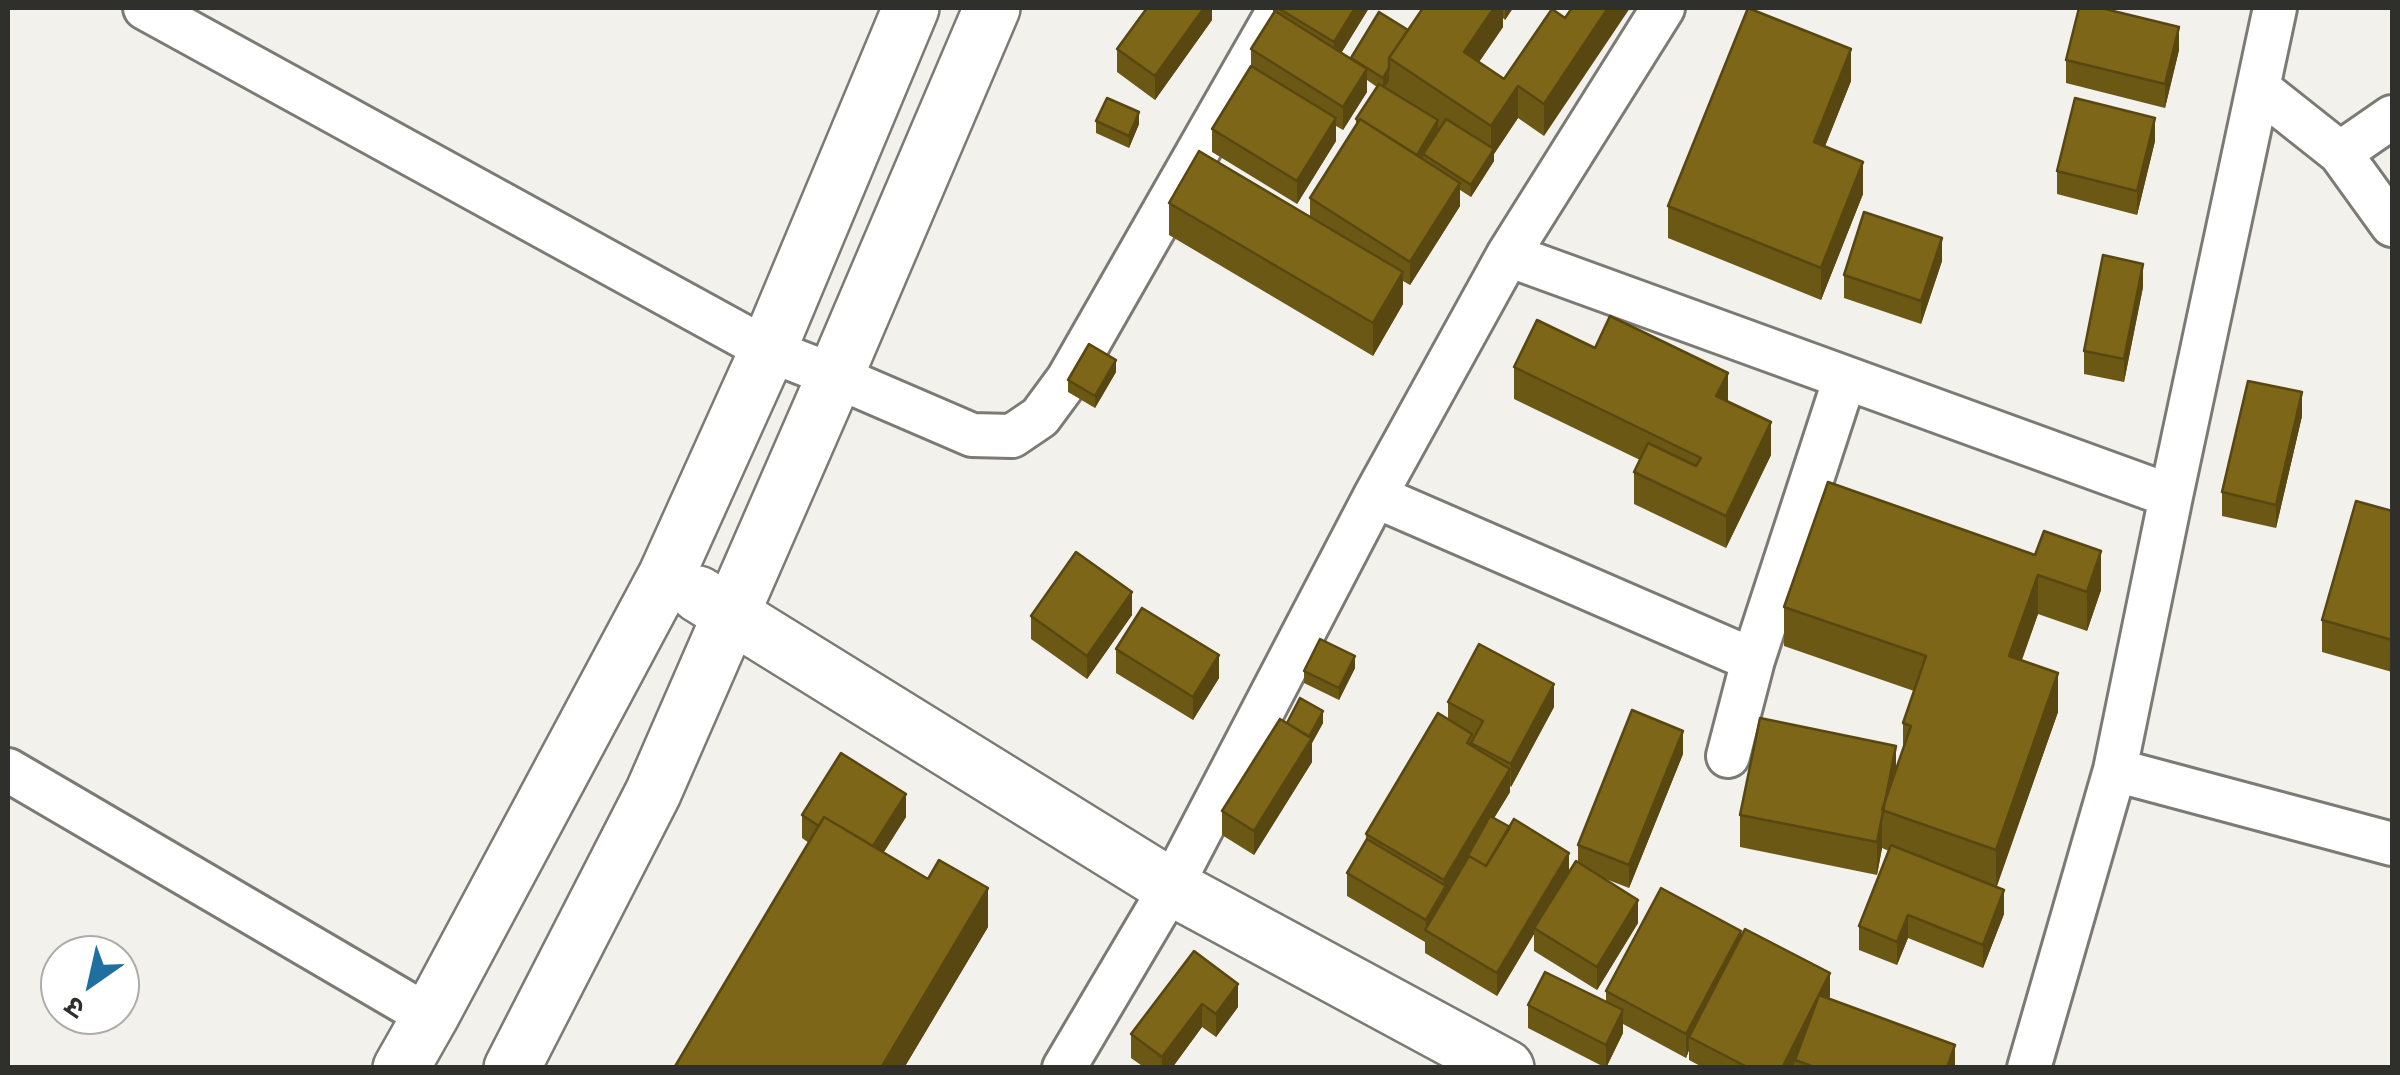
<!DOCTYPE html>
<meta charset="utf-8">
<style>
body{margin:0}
#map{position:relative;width:2400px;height:1075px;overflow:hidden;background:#f3f1eb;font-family:"IBM Plex Sans","Noto Sans Devanagari",sans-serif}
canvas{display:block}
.frame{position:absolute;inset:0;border:10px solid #2f2f2c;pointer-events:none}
.north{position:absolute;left:40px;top:935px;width:100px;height:100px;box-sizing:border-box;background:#fff;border:2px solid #acacab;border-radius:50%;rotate:214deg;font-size:28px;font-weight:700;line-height:40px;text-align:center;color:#2f2f2c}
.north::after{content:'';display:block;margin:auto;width:35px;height:45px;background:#1f70a1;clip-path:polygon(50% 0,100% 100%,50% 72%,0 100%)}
</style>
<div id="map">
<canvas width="2400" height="1075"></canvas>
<div class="frame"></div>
<div class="north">उ</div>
</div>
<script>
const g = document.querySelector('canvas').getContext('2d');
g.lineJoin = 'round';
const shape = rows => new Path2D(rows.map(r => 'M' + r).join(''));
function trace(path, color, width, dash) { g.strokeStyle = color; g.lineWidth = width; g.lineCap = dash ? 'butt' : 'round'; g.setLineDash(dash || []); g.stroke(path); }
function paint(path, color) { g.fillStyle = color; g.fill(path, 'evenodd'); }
const street = shape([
 [145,8,768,350,835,376,972,435,1012,436,1040,417,1068,379,1280,8],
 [2258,88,2340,153,2392,225],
 [2340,153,2392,117],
 [1508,255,2171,496,2115,770],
 [1375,496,1753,660],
 [2171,496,2275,8],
 [1728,756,1753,660,1845,378],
 [8,770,430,1017],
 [1064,1068,1171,887,1375,496,1508,255,1663,8],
 [2029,1068,2115,770,2392,844]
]);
const secondary = shape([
 [698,594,1171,887,1506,1068],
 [401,1068,430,1017,666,576,768,350,911,8],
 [512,1068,653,793,835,376,992,8]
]);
trace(street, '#7c7a74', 48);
trace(secondary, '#7c7a74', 60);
trace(street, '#fff', 42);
trace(secondary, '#fff', 55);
paint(shape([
 [1212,8,1212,20,1155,100,1117,72,1117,49],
 [1273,8,1369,8,1341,53,1351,59,1408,30,1421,10,1417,8,1513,8,1505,20,1503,18,1503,27,1479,62,1504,79,1552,9,1544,136,1518,118,1494,154,1494,161,1471,197,1460,190,1460,206,1410,285,1403,281,1403,304,1373,356,1169,235,1169,203,1310,216,1310,198,1356,125,1356,119,1377,87,1367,80,1367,92,1343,130,1336,126,1336,141,1297,204,1212,152,1212,129,1251,66,1251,49,1273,14],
 [2179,50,2165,108,2066,83,2066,60],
 [1851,81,1825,146,1863,194,1821,300,1668,238,1668,206],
 [1096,121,1139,124,1129,148,1096,133],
 [2155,141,2137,215,2057,194,2057,171],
 [1942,261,1921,324,1844,298,1844,275],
 [2143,287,2124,382,2084,374,2084,351],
 [1595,348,1728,402,1771,455,1726,548,1634,504,1634,472,1640,460,1514,399,1514,367],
 [1116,372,1095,408,1068,392,1068,380],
 [2302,416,2276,528,2222,516,2222,492],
 [1828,482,2101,590,2087,631,2038,614,2022,660,2058,712,1996,887,2004,914,1983,968,1908,938,1897,965,1859,950,1859,926,1889,851,1882,848,1877,875,1740,847,1740,815,1896,771,1903,751,1903,723,1914,691,1784,646,1784,607],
 [2392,511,2392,672,2322,652,2322,620],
 [1132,615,1087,679,1031,639,1031,616],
 [1116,649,1219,678,1193,720,1116,673],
 [1355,668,1339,700,1304,683,1304,671],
 [1448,702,1554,707,1511,787,1510,786,1510,792,1494,818,1569,872,1578,862,1578,845,1683,754,1629,888,1603,878,1638,923,1597,990,1534,951,1534,934,1497,996,1425,953,1425,942,1347,896,1347,873,1366,841,1366,834,1448,720],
 [1287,723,1323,723,1312,743,1312,762,1254,855,1222,835,1222,811],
 [802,815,906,817,883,853,988,927,904,1068,674,1068,809,843,802,838],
 [1741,936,1830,996,1829,999,1955,1068,1795,1068,1795,1064,1794,1068,1704,1068,1689,1060,1689,1050,1686,1058,1623,1024,1623,1033,1606,1068,1528,1028,1528,1005,1606,1002,1606,991],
 [1194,951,1238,1007,1216,1037,1202,1027,1172,1068,1145,1068,1131,1058,1131,1034]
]), '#6c5815');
paint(shape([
 [1204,8,1212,8,1212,20,1155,100,1155,76],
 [1355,8,1369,8,1334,65,1334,42],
 [1494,8,1503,8,1503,27,1464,84,1464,52],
 [1505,8,1513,8,1505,20],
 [1608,8,1630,8,1544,136,1544,104],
 [2179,27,2179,50,2165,108,2165,84],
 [1851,49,1851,81,1814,174,1814,142],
 [1389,68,1389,81,1383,90,1383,78],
 [1367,69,1367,92,1343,130,1343,107],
 [1518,86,1518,118,1494,154,1494,161,1471,197,1471,185,1491,154,1491,126],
 [1139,112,1139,124,1129,148,1129,136],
 [1336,118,1336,141,1297,204,1297,181],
 [2155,118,2155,141,2137,215,2137,191],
 [1438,120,1438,133,1423,154,1423,157,1416,168,1416,156],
 [1863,162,1863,194,1821,300,1821,268],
 [1460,183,1460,206,1410,285,1410,262],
 [1942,238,1942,261,1921,324,1921,301],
 [2143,264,2143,287,2124,382,2124,359],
 [1403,272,1403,304,1373,356,1373,323],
 [1116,360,1116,372,1095,408,1095,396],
 [1728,373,1728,406,1716,396],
 [2302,392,2302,416,2276,528,2276,505],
 [1771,422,1771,455,1726,548,1726,516],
 [2101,551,2101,590,2087,631,2087,592],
 [2038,575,2038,614,2009,695,2009,656],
 [1132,592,1132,615,1087,679,1087,656],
 [1219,655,1219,678,1193,720,1193,697],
 [1355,656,1355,668,1339,700,1339,688],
 [2058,673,2058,712,1996,889,1996,850],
 [1554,684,1554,707,1511,787,1511,764],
 [1323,711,1323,723,1312,743,1312,762,1254,855,1254,831],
 [1683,731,1683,754,1629,888,1629,865],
 [1896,746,1896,778,1883,810],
 [1510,769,1510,792,1426,930,1426,920,1444,890,1444,880],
 [906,794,906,817,867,879,867,856],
 [1882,816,1882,848,1877,875,1877,842],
 [1569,853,1569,876,1534,928,1534,934,1497,996,1497,973],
 [988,888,988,927,904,1068,881,1068],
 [2004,890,2004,914,1983,968,1983,945],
 [1638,900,1638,923,1597,990,1597,967],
 [1908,915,1908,938,1897,965,1897,942],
 [1741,931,1741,955,1689,1037,1689,1050,1686,1058,1686,1034],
 [1830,973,1830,996,1797,1060,1795,1060,1794,1068,1782,1068],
 [1238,984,1238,1007,1216,1037,1216,1014],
 [1202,1004,1202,1027,1172,1068,1162,1068,1162,1057],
 [1623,1010,1623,1033,1606,1068,1606,1045],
 [1955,1045,1955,1068,1947,1068]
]), '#584711');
const building = shape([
 [1147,8,1204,8,1155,76,1117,49,1147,8],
 [1278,8,1355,8,1334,42,1278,8],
 [1423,8,1494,8,1464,52,1504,79,1552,9,1565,18,1572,8,1608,8,1544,104,1518,86,1491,126,1389,58,1423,8],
 [1748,8,1851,49,1814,142,1863,162,1821,268,1668,206,1748,8],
 [2079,8,2101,8,2179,27,2165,84,2066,60,2079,8],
 [1275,11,1367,69,1343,107,1251,49,1275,11],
 [1379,12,1408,30,1389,58,1389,68,1383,78,1351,58,1379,12],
 [1251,66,1336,118,1297,181,1212,129,1251,66],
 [1379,84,1438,120,1417,155,1360,119,1359,120,1356,119,1379,84],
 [1107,98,1139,112,1129,136,1096,121,1107,98],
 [2075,98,2155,118,2137,191,2057,171,2075,98],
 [1360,119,1460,183,1410,262,1310,198,1360,119],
 [1446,119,1494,149,1471,185,1423,154,1446,119],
 [1199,151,1403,272,1373,323,1169,203,1199,151],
 [1864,212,1942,238,1921,301,1844,275,1864,212],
 [2103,255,2143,264,2124,359,2084,351,2103,255],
 [1610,316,1728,373,1716,396,1771,422,1726,516,1634,472,1648,443,1696,466,1701,458,1514,367,1537,320,1595,348,1610,316],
 [1089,344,1116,360,1095,396,1068,380,1089,344],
 [2248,381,2302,392,2276,505,2222,492,2248,381],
 [1828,482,2035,555,2044,531,2101,551,2087,592,2038,575,2009,656,2058,673,1996,850,1882,810,1911,726,1903,723,1926,656,1784,607,1828,482],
 [2356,501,2392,511,2392,640,2322,620,2356,501],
 [1076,552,1132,592,1087,656,1031,616,1076,552],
 [1142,608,1219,655,1193,697,1116,649,1142,608],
 [1320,639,1355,656,1339,688,1304,671,1320,639],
 [1479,644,1554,684,1511,764,1471,743,1483,721,1448,702,1479,644],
 [1300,698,1323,711,1309,737,1287,723,1300,698],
 [1632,710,1683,731,1629,865,1578,845,1632,710],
 [1438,713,1472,734,1467,743,1510,769,1444,880,1366,834,1438,713],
 [1760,718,1896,746,1877,842,1740,815,1760,718],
 [1280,719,1312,738,1254,831,1222,811,1280,719],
 [841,753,906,794,873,846,824,817,819,826,802,815,841,753],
 [1490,816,1510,827,1486,866,1469,856,1466,859,1490,816],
 [824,817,928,879,939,860,988,888,881,1068,674,1068,824,817],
 [1514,819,1569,853,1497,973,1425,930,1469,856,1486,866,1514,819],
 [1367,839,1446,886,1426,920,1347,873,1367,839],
 [1891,845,2004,890,1983,945,1908,915,1897,942,1859,926,1891,845],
 [1576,861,1638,900,1597,967,1534,928,1576,861],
 [1661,888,1741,931,1686,1034,1606,991,1661,888],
 [1745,929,1830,973,1782,1068,1749,1068,1689,1037,1745,929],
 [1194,951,1238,984,1216,1014,1202,1004,1162,1057,1131,1034,1194,951],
 [1545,972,1623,1010,1606,1045,1528,1005,1545,972],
 [1819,995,1955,1045,1947,1068,1817,1068,1795,1060,1819,995]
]);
paint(building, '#7d6618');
trace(building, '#584711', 2.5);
</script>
